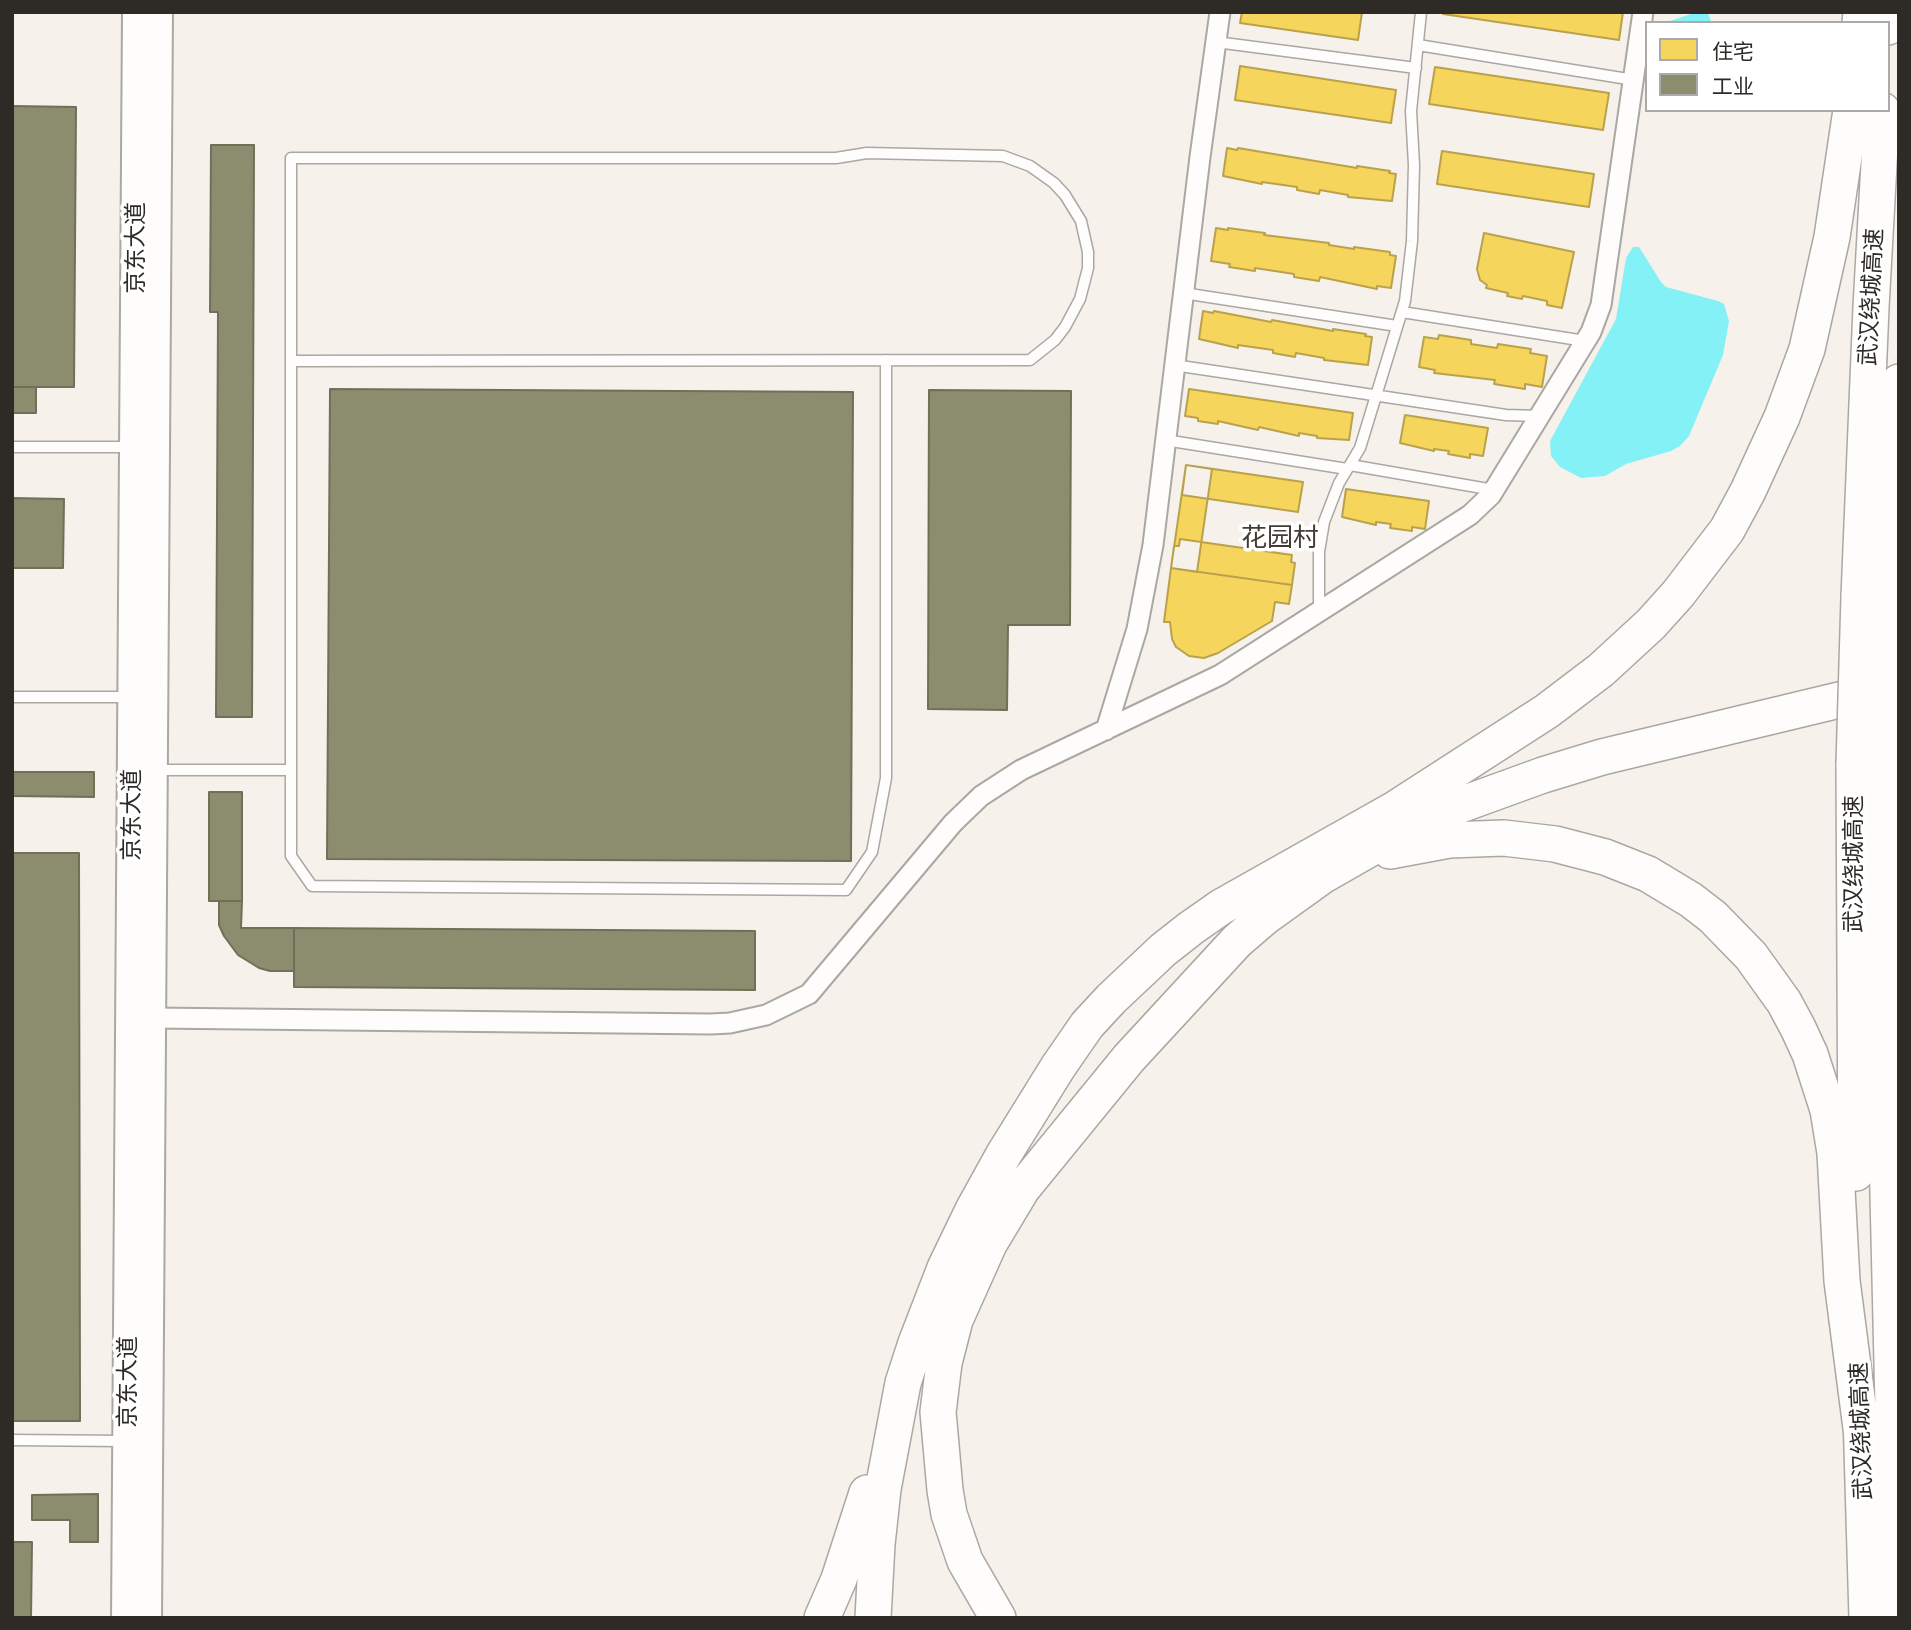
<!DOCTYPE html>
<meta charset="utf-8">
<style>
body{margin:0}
#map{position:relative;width:1911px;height:1630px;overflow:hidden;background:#f6f1eb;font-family:"Open Sans","Noto Sans SC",sans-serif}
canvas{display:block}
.frame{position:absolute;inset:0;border:14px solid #2e2b27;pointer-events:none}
.legend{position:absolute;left:1645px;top:21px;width:245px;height:91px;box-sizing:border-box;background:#fff;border:2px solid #abaaa9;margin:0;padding:9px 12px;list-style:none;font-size:21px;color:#2e2b27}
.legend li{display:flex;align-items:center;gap:14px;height:35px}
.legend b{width:35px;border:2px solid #abaaa9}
</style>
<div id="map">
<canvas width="1911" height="1630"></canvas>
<div class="frame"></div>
<ul class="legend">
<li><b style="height:19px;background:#f6d55c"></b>住宅</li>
<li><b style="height:19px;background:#8c8c6e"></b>工业</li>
</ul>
</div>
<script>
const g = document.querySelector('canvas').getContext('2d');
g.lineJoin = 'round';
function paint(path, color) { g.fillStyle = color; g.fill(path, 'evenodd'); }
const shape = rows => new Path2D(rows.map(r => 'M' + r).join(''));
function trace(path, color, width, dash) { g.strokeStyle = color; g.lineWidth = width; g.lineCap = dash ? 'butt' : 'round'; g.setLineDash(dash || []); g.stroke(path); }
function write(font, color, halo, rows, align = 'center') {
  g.font = font + ' "Open Sans","Noto Sans SC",sans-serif'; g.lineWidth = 7; g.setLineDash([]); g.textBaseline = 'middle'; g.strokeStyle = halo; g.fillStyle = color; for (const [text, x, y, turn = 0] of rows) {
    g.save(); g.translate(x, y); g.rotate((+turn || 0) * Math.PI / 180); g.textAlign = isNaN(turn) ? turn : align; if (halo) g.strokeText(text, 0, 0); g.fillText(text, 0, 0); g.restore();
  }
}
paint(shape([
 [1697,12,1708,14,1712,23,1664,23],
 [1633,247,1639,247,1661,282,1666,287,1718,301,1724,304,1729,321,1723,355,1689,436,1680,446,1671,451,1626,464,1605,476,1581,478,1560,467,1551,456,1550,441,1616,319,1626,258]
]), '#84f1f6');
const homes = shape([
 [1242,12,1362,12,1358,40,1240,23,1242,12],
 [1443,12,1623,12,1619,40,1443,14,1443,12],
 [1240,66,1396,90,1391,123,1235,100,1240,66],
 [1435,67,1609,93,1603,130,1429,104,1435,67],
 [1227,148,1237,150,1238,148,1357,168,1357,166,1390,171,1389,173,1396,174,1392,201,1348,197,1348,195,1320,190,1319,194,1297,190,1297,187,1262,182,1262,184,1223,176,1227,148],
 [1442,151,1594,174,1589,207,1437,184,1442,151],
 [1216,228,1228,230,1228,228,1265,233,1264,235,1329,243,1329,245,1354,249,1354,247,1390,252,1390,255,1396,256,1391,288,1377,286,1377,289,1320,277,1319,281,1294,277,1294,274,1255,268,1255,271,1229,267,1230,264,1211,261,1216,228],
 [1484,233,1574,252,1562,308,1547,305,1547,301,1523,296,1522,299,1507,296,1508,293,1486,288,1487,285,1480,280,1477,269,1484,233],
 [1203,311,1213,313,1214,311,1271,322,1272,320,1333,331,1333,329,1366,334,1365,336,1372,337,1368,365,1324,360,1324,358,1296,353,1295,357,1273,353,1273,350,1238,345,1238,348,1199,339,1203,311],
 [1439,335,1471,340,1471,344,1497,348,1498,344,1531,349,1530,353,1547,356,1542,387,1525,384,1525,389,1494,384,1495,380,1434,373,1435,370,1419,367,1424,337,1438,339,1439,335],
 [1189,389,1353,413,1349,440,1317,438,1317,436,1299,433,1299,436,1259,427,1258,430,1218,421,1218,424,1198,421,1198,418,1185,416,1189,389],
 [1405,415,1488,428,1483,456,1470,454,1470,458,1448,454,1449,451,1434,449,1434,451,1400,443,1405,415],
 [1186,465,1303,482,1298,512,1182,495,1186,465],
 [1186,465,1212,469,1197,572,1171,568,1186,465],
 [1346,489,1429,501,1425,529,1412,527,1412,531,1390,528,1391,524,1376,522,1376,525,1342,517,1346,489],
 [1180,539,1292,555,1291,562,1295,563,1292,585,1171,568,1174,546,1179,546,1180,539],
 [1171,568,1292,585,1289,604,1275,602,1272,621,1218,653,1204,658,1189,656,1176,647,1172,639,1170,622,1164,622,1171,568]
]);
paint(homes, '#f6d55c');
trace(homes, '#baa24c', 2);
const industry = shape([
 [12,106,76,107,74,387,12,387,12,106],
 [211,145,254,145,252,717,216,717,218,312,210,312,211,145],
 [12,387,36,387,36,413,12,413,12,387],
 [330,389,853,392,851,861,327,859,330,389],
 [929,390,1071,391,1070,625,1008,625,1007,710,928,709,929,390],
 [12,498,64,499,63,568,12,568,12,498],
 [12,772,94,772,94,797,12,796,12,772],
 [209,792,242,792,242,901,209,901,209,792],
 [12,853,79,853,80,1421,12,1421,12,853],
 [219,901,242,901,241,928,294,928,294,971,270,971,259,968,238,955,224,936,219,925,219,901],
 [294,928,755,931,755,990,294,987,294,928],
 [98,1494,98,1542,70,1542,70,1520,32,1520,32,1495,98,1494],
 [12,1542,32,1542,31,1618,12,1618,12,1542]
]);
paint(industry, '#8c8c6e');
trace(industry, '#706f59', 2);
const service = shape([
 [1216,42,1416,68],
 [1418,45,1634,80],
 [1183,293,1397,326],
 [1402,312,1585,341],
 [291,361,1030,360,1055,340,1065,327,1080,299,1088,268,1088,252,1081,221,1065,195,1054,183,1030,166,1003,156,867,153,836,158,291,158,291,856,312,886,846,890,872,852,886,778,886,360],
 [1174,365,1506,415,1540,416],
 [1165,440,1347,469],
 [12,447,131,447],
 [1350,465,1494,490],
 [1319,611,1319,552,1324,522,1339,483,1360,448,1405,301,1412,241,1414,165,1411,111,1421,12],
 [12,697,131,697],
 [155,770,291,770],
 [12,1440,124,1441]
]);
const minor = shape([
 [1106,730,1137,629,1153,545,1200,157,1220,12],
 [152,1018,711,1024,730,1023,766,1015,809,994,953,823,981,796,1021,770,1220,675,1470,515,1491,495,1591,332,1601,305,1643,12]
]);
const secondary = shape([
 [126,1618,137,12],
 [147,1618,158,12]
]);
const motorway = shape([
 [1860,23,1861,12],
 [1888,27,1889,12],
 [1890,590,1899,382],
 [1859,597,1871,307,1882,110],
 [1886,758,1887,1152,1898,1618],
 [1854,764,1856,1173],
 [1390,851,1449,840,1504,838,1555,844,1605,857,1648,874,1691,900,1713,917,1751,956,1784,1002,1798,1028,1810,1054,1828,1110,1835,1153,1842,1281,1862,1436],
 [1861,1415,1867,1618],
 [822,1618,839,1579,867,1493],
 [873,1618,877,1544,883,1489,903,1383,916,1343,945,1268,973,1210,1004,1154,1058,1067,1087,1025,1111,999,1163,950,1191,928,1221,907,1395,809,1547,711,1601,670,1651,624,1678,594,1727,530,1748,491,1782,417,1807,349,1832,237,1851,110],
 [998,1618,965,1561,949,1514,945,1490,938,1412,944,1363,955,1320,989,1244,1022,1189,1129,1058,1237,941,1265,917,1322,876,1385,840,1441,812,1543,775,1602,757,1885,689]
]);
trace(service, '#aba7a2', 13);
trace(minor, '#aba7a2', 23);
trace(secondary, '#aba7a2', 32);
trace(motorway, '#aba7a2', 38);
trace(service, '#fefdfc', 10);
trace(minor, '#fefdfc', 19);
trace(secondary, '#fefdfc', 28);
trace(motorway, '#fefdfc', 35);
const motorwayBridge = shape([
 [1886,758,1890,590],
 [1854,764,1859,597]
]);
trace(motorwayBridge, '#aba7a2', 38, []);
trace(motorwayBridge, '#fefdfc', 35);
write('23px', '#2e2b27', '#fff', [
 ["京东大道",136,248,-90],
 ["武汉绕城高速",1872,297,-87],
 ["京东大道",132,815,-90],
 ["武汉绕城高速",1854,864,-90],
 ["京东大道",128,1382,-90],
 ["武汉绕城高速",1862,1431,-92]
]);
write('26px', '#433c33', '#fff', [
 ["花园村",1280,539]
]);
</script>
